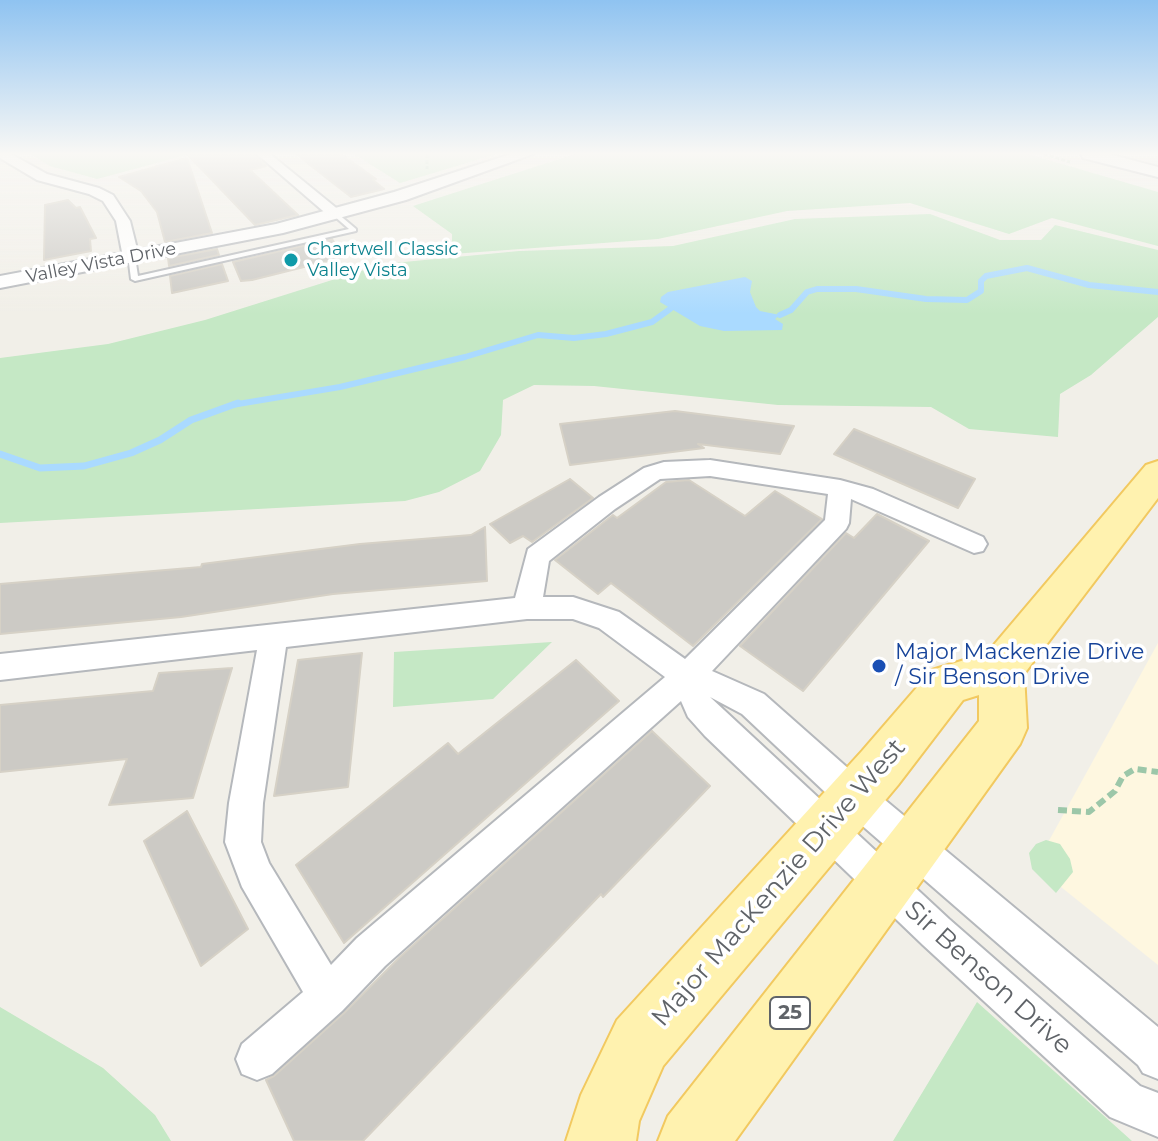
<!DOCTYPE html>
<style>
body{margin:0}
canvas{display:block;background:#f1efe8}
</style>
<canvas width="1158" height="1141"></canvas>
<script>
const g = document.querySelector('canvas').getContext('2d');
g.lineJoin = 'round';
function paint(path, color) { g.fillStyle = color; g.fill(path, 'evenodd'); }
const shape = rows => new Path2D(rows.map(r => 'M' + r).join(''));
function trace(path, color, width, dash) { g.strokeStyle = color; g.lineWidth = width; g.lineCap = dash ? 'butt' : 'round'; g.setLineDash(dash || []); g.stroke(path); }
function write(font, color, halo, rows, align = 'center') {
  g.font = font + ' Montserrat,sans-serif'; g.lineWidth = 7; g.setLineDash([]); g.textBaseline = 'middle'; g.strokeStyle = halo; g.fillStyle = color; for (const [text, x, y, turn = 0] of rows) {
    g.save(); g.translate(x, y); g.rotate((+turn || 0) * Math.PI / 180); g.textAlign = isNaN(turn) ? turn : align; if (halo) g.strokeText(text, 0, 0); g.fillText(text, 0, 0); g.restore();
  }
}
paint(shape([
 [1158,643,1158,965,1035,866]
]), '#fef7e0');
paint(shape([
 [30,154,190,154,97,179,50,166],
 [354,154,497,154,400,183],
 [575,154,1028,154,1158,192,1158,246,1052,218,1009,234,910,203,787,211,658,239,452,254,452,234,413,206],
 [930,214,1000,240,1041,240,1055,225,1158,250,1158,317,1091,375,1060,394,1058,437,969,429,931,407,778,405,594,386,534,385,503,400,501,435,480,471,439,492,405,501,0,523,0,358,108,344,205,320,383,264,519,251,673,246,795,219],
 [552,642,493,699,393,707,394,652],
 [1046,840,1060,844,1070,859,1073,872,1056,893,1032,869,1029,853,1036,844],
 [977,1002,1132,1141,893,1141],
 [0,1007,103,1068,155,1115,171,1141,0,1141]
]), '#c5e8c5');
paint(shape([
 [745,277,752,281,750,292,756,307,760,311,780,315,775,319,783,324,782,330,724,331,700,326,660,302,661,297,668,292]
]), '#aadaff');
trace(shape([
 [780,315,791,310,807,292,817,289,856,289,926,299,967,300,981,291,981,281,986,276,1027,268,1089,285,1158,292],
 [232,405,340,387,465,357,538,335,574,338,606,334,652,322,670,309]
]), '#aadaff', 6);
trace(shape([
 [0,454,40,468,84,466,131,453,160,440,191,420,238,403]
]), '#aadaff', 7);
const building = shape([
 [187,154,254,154,266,166,250,170,298,215,255,225,187,154],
 [296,154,341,154,376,179,373,180,384,189,351,197,296,154],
 [187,158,212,233,165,242,157,212,141,191,119,177,187,158],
 [68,200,76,208,80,207,96,238,90,239,91,251,44,260,45,205,68,200],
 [332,239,344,257,252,280,241,281,233,262,332,239],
 [217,249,219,255,169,266,168,258,217,249],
 [222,264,228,281,172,293,170,276,222,264],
 [675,411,794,426,780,454,698,444,704,448,570,465,560,424,675,411],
 [854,429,975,479,958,508,834,454,854,429],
 [570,479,593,498,532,542,523,536,510,543,490,524,570,479],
 [689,480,745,516,775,491,822,519,693,646,611,583,598,594,555,560,613,515,617,518,666,482,689,480],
 [877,514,929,541,803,691,740,646,846,533,854,538,877,514],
 [485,527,487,581,333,594,181,617,0,634,0,584,201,567,202,564,360,544,471,535,485,527],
 [362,653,348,787,274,796,298,660,362,653],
 [576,660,619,701,344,943,296,865,448,743,458,754,576,660],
 [232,668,193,798,109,805,127,759,0,772,0,705,153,691,159,673,232,668],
 [652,731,710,786,603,897,601,894,363,1141,294,1141,266,1080,274,1076,344,1013,400,957,652,731],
 [187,811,248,929,201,966,144,841,187,811]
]);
paint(building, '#cccac5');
trace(building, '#d6d1c6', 2);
const service = shape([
 [333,213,337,213,356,229,356,231,135,281,131,279,128,255,135,257,138,276,349,229,333,215,333,213]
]);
const minor = shape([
 [0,154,11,154,47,174,99,188,113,195,130,221,139,257,136,260,126,260,123,257,116,221,103,201,89,194,37,180,0,158,0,154],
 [257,154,270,154,340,211,340,217,330,217,257,154],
 [710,460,840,480,873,489,983,537,987,544,983,551,974,553,851,499,849,523,846,529,712,671,764,694,867,785,1158,1027,1158,1079,1143,1073,1138,1065,843,809,742,714,710,697,949,919,1140,1086,1158,1093,1158,1137,1110,1117,923,945,705,736,688,717,681,701,385,966,342,1011,272,1074,257,1080,242,1074,236,1059,242,1044,303,992,242,887,225,842,229,803,257,650,0,680,0,654,515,598,528,549,599,497,644,468,664,462,710,460],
 [710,476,828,494,825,520,685,659,619,612,573,597,543,597,549,561,615,509,660,479,710,476],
 [527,619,573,619,599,628,665,677,357,938,331,965,269,863,261,842,263,803,286,647,527,619]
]);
const tertiary = shape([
 [511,154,533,154,406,200,283,233,0,288,0,276,276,224,394,192,511,154]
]);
const secondary = shape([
 [1081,154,1109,154,1158,167,1158,177,1083,158,1081,154]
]);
const primary = shape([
 [1158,461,1158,498,1024,674,1027,728,1020,744,735,1141,658,1141,668,1116,979,721,979,695,963,700,898,785,663,1066,639,1121,636,1141,566,1141,581,1095,617,1020,862,751,932,670,987,653,1146,465,1158,461]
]);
trace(service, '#b5b8bc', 4);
trace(minor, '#b5b8bc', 4);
trace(tertiary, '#b5b8bc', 4);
trace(secondary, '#b6babf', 4);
trace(primary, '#f2c960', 4);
trace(shape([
 [427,154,427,169],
 [1044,154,1070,162]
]), '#9cc7a9', 3, [4, 2]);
trace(shape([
 [1058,810,1089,812,1115,791,1123,776,1135,769,1158,772]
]), '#9cc7a9', 6, [9, 5]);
paint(service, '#fff');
paint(minor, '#fff');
paint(tertiary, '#fff');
paint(secondary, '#fff');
paint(primary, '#fff2af');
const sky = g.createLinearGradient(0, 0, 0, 314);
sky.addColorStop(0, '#8fc3f1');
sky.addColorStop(0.49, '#f9f8f5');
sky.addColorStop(1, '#f9f8f500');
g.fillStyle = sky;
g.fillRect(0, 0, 1158, 314);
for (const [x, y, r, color] of [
 [291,260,8,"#0f9aa8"],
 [879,666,8,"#1a4fb4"]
]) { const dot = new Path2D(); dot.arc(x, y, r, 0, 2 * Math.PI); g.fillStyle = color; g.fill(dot); trace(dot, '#fff', 3); }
write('18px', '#0d838f', '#fff', [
 ["Chartwell Classic",307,250],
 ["Valley Vista",307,271]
], 'left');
write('18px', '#5f6368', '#fff', [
 ["Valley Vista Drive",101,263,-11]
]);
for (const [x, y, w] of [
 [790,1013,40]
]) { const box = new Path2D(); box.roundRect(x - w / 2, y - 16, w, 32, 6); g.fillStyle = '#fff'; g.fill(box); trace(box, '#5f6368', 2); }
write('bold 20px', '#5f6368', null, [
 ["25",790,1013]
]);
write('22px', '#164399', '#fff', [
 ["Major Mackenzie Drive",895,653],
 ["/ Sir Benson Drive",895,678]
], 'left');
write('26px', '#5f6368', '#fff', [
 ["Major MacKenzie Drive West",779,883,-49],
 ["Sir Benson Drive",988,978,42]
]);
</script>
